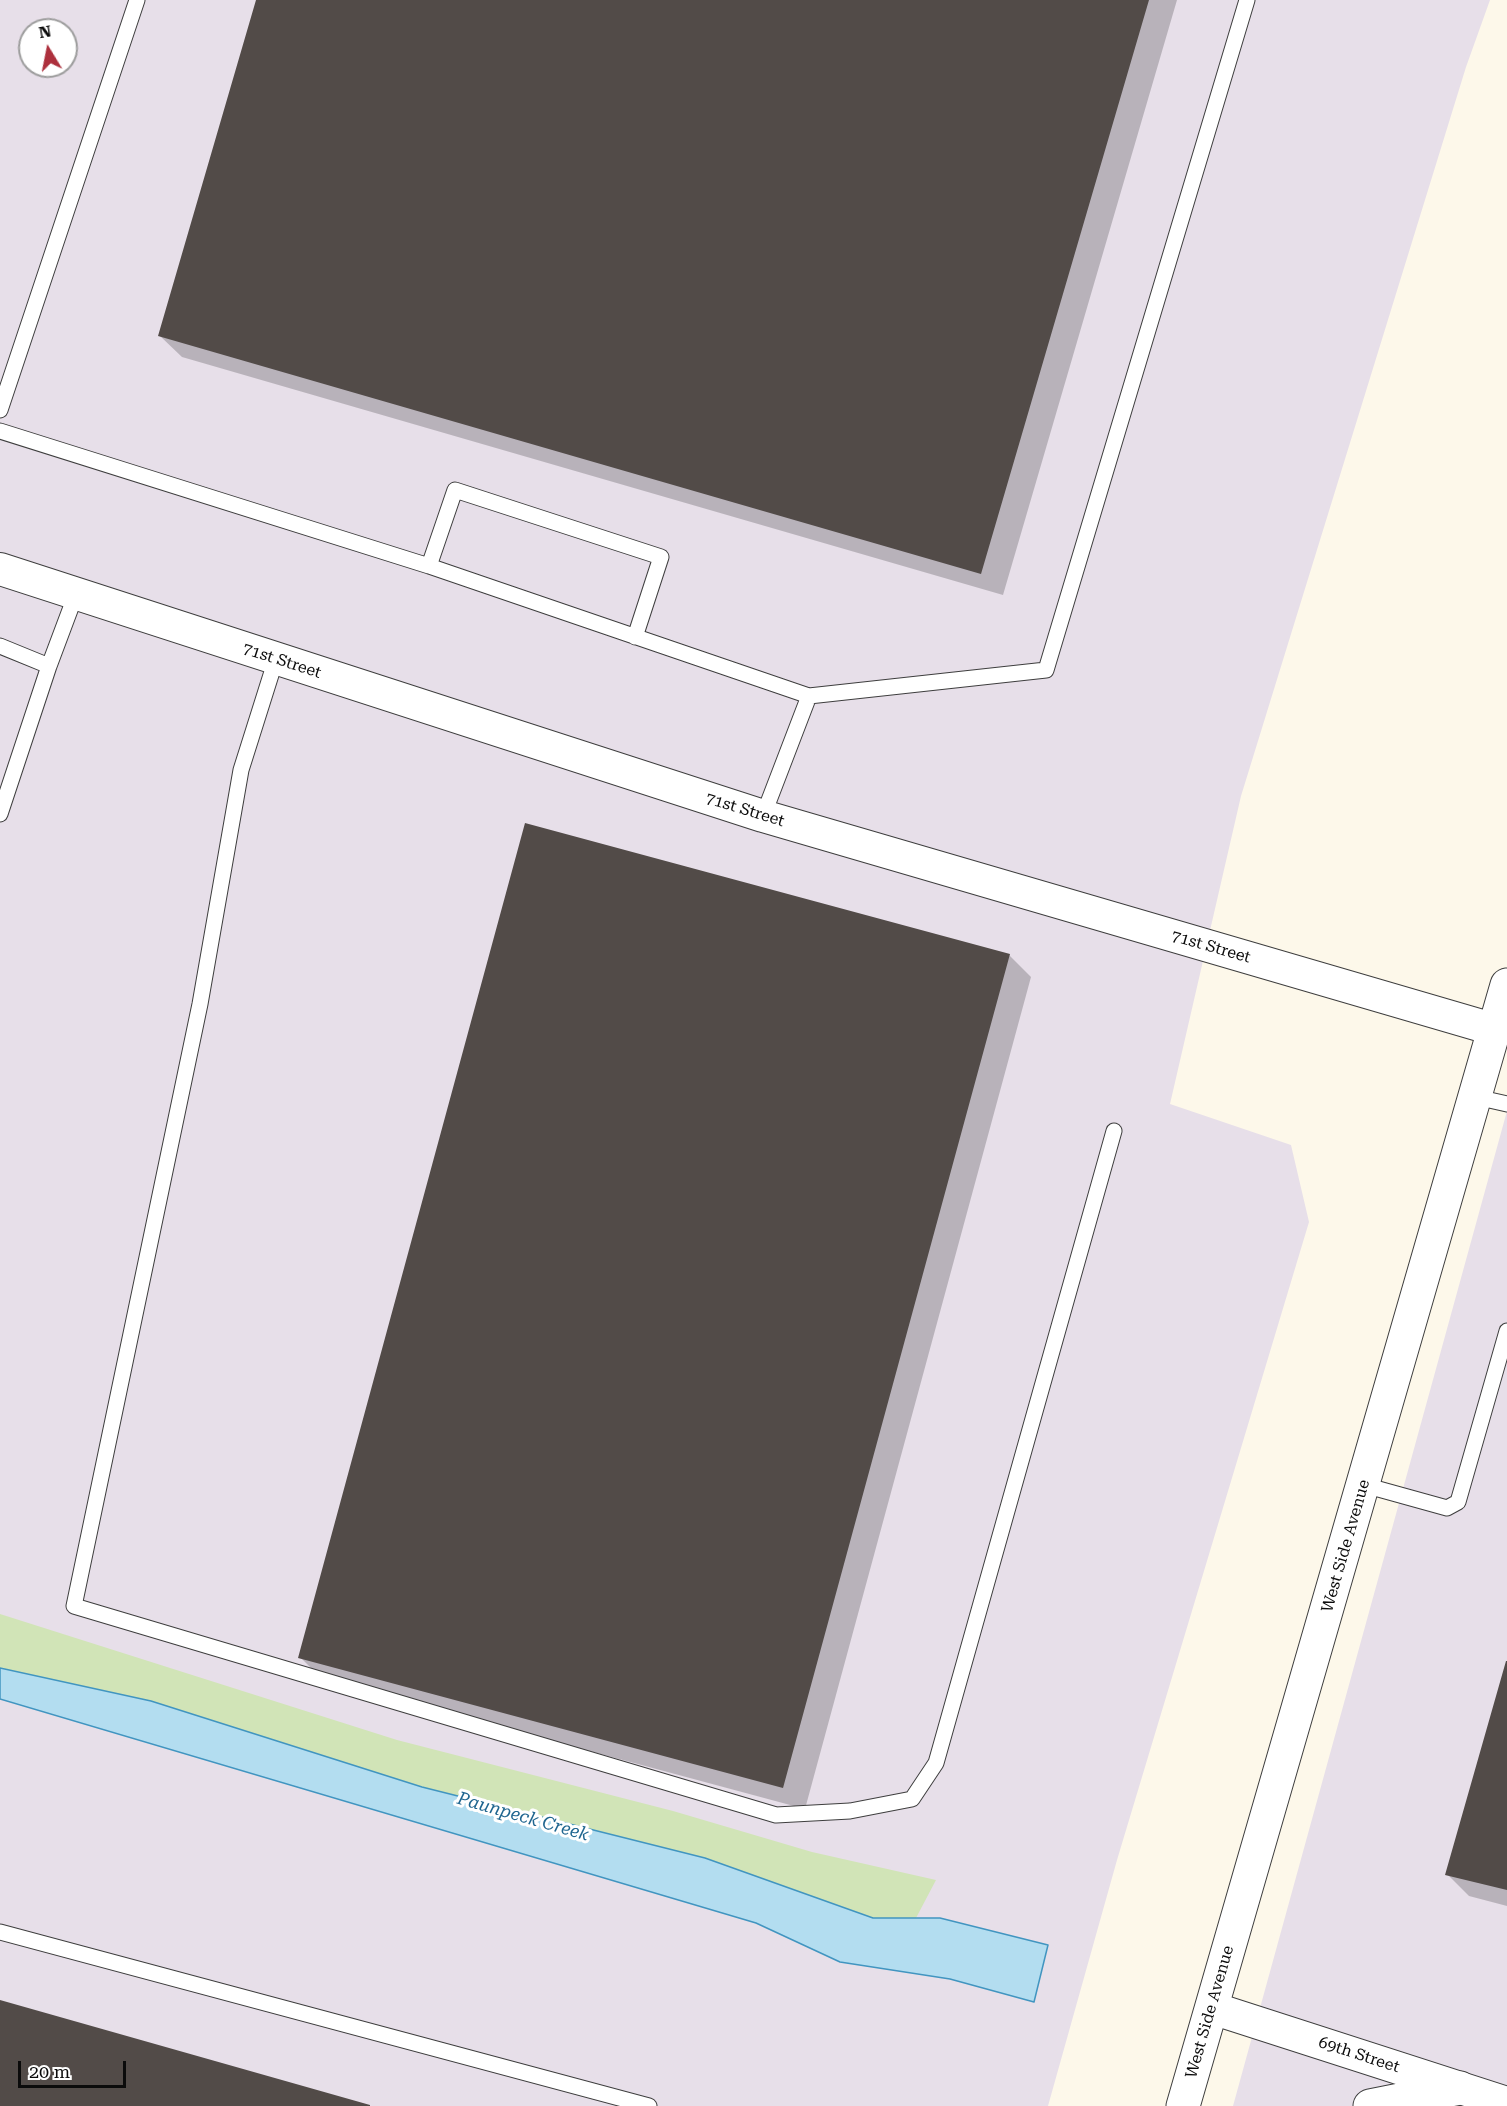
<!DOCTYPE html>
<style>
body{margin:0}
#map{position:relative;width:1507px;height:2106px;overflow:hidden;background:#fdf8ea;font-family:"Roboto Serif",serif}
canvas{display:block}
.north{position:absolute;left:18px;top:18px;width:60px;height:60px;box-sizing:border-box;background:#fff;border:2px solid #9d9d9d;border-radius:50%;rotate:350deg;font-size:16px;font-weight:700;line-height:24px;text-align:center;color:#0b0b0b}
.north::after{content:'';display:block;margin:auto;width:21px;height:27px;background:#ad303d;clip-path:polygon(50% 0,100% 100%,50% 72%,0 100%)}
.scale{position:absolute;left:18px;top:2061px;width:108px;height:27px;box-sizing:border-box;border:3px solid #0b0b0b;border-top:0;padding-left:8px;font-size:18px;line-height:21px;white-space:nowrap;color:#0b0b0b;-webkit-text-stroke:4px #fff;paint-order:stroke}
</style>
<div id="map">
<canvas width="1507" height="2106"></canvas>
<div class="north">N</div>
<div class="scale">20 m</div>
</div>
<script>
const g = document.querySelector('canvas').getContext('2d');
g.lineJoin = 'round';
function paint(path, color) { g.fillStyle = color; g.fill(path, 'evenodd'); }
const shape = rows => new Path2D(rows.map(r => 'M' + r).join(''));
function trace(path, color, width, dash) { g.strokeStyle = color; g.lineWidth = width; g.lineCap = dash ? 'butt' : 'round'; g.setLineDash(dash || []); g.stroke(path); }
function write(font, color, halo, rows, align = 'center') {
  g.font = font + ' "Roboto Serif",serif'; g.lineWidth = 6; g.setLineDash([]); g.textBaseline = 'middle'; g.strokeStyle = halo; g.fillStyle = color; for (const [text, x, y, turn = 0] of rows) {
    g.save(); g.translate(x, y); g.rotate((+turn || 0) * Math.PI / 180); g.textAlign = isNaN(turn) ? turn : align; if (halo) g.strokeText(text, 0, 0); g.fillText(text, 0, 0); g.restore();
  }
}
paint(shape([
 [0,0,1490,0,1466,67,1241,796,1170,1104,1291,1145,1309,1222,1117,1860,1048,2106,0,2106],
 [30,30,66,30,66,66,30,66],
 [1507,1111,1507,2106,1233,2106]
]), '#e7dfe9');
paint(shape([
 [0,1614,397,1740,673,1811,812,1852,936,1880,916,1918,873,1918,705,1858,422,1787,151,1701,0,1668]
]), '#d1e4b7');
const water = shape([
 [0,1668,151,1701,422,1787,705,1858,873,1918,940,1918,1048,1945,1034,2002,950,1979,840,1962,756,1923,0,1699,0,1668]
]);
paint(water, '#b3ddf0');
trace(water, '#4195c0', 1.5);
paint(shape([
 [258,0,1177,0,1003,595,182,357,160,336],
 [1009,955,1031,977,805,1809,322,1679,300,1657],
 [1507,1664,1507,1906,1469,1896,1447,1874]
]), '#0003');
paint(shape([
 [256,0,1149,0,981,574,158,336],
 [525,823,1010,954,783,1788,298,1658],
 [1506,1661,1507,1661,1507,1890,1445,1875],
 [0,2000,370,2105,370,2106,0,2106]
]), '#524b48');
const service = shape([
 [0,410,137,0],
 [0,431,429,566,809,696,1046,670,1247,0],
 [429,566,455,490,661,557,635,637],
 [0,646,49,666,0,814],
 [276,659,241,770,200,1004,74,1606,776,1815,850,1811,912,1799,936,1763,1114,1131],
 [49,666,76,594],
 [763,816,809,696],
 [1476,1097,1507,1104],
 [1364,1485,1447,1508,1458,1502,1507,1331],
 [0,1932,649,2106]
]);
const minor = shape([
 [0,569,763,816,1496,1030],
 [1212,2008,1507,2103]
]);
const tertiary = shape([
 [1183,2106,1507,985],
 [1370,2106,1460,2088]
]);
trace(service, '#3e3e3e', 17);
trace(minor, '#3e3e3e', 34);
trace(tertiary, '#3e3e3e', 35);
trace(service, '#fff', 15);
trace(minor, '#fff', 32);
trace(tertiary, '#fff', 33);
write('16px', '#0b0b0b', '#fff', [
 ["71st Street",282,661,18],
 ["71st Street",745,810,17],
 ["71st Street",1211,947,16],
 ["West Side Avenue",1346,1546,-74],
 ["West Side Avenue",1210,2012,-74],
 ["69th Street",1359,2055,18]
]);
write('italic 18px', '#206690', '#fff', [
 ["Paunpeck Creek",523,1817,16]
]);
</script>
